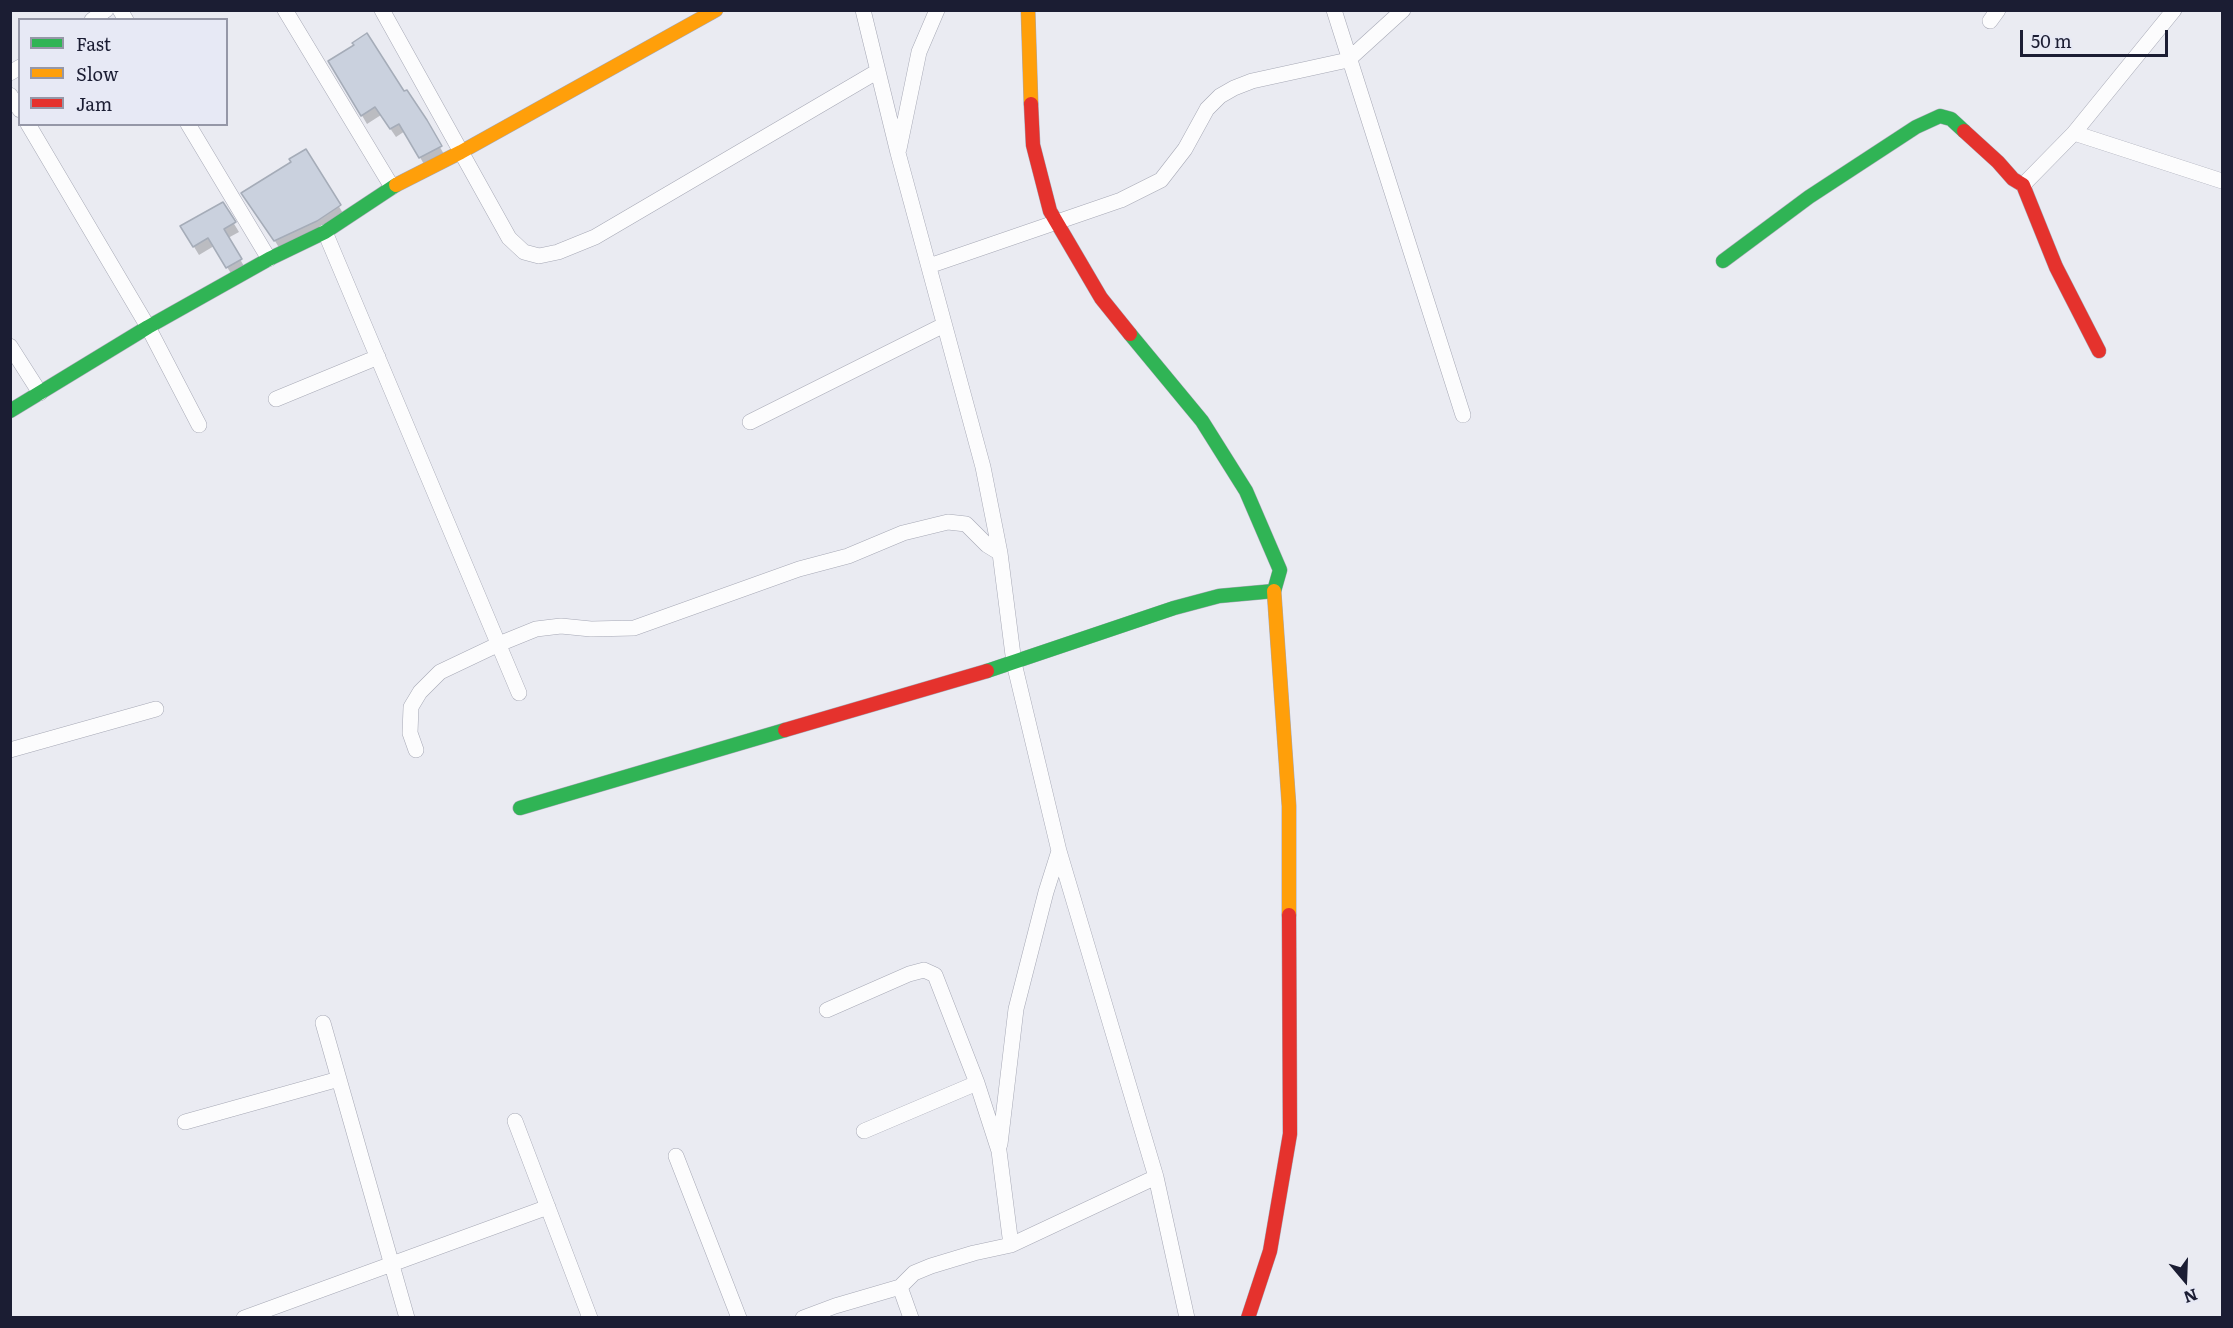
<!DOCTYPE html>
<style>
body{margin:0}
#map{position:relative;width:2233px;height:1328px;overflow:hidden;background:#eaebf2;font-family:Literata,serif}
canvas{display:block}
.frame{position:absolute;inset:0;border:12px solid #1b1d33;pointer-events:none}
.legend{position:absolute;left:18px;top:18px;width:210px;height:108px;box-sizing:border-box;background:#e7e9f5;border:2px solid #9597a7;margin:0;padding:8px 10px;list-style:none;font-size:18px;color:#1b1d33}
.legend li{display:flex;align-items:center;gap:12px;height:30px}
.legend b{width:30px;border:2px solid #9597a7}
.north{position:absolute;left:2155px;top:1250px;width:60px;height:60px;-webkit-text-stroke:4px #e7e9f5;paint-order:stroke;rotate:161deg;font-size:16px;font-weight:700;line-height:24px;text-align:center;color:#1b1d33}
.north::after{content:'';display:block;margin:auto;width:21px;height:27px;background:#1b1d33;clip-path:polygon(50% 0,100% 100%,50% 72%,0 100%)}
.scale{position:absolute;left:2020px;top:30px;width:148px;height:27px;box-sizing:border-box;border:3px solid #1b1d33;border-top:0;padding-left:8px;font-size:18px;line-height:21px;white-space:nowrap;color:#1b1d33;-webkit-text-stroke:4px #e7e9f5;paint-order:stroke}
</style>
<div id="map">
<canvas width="2233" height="1328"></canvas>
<div class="frame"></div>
<ul class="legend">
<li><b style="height:8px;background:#30b455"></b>Fast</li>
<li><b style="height:8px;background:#ff9f0a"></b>Slow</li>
<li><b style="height:8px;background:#e5322d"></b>Jam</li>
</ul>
<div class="north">N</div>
<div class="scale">50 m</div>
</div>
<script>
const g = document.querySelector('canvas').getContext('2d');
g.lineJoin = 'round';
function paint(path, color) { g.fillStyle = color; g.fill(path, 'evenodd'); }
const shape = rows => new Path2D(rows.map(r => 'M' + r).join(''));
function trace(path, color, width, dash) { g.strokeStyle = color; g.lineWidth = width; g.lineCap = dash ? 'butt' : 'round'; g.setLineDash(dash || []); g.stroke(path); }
paint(shape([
 [330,61,404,93,425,121,445,156,425,166,405,131,396,137,381,115,367,124],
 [306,151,344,215,280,249,261,219,259,220,243,194,293,162],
 [222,204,239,232,228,238,245,268,232,275,214,246,199,255,182,227]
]), '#0003');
const building = shape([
 [367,33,404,91,407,90,427,120,442,146,419,158,399,124,390,129,375,107,361,116,328,61,354,45,352,43,367,33],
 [306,149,341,205,317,221,274,241,241,193,291,162,289,159,306,149],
 [223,202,236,222,224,229,242,259,226,268,208,238,193,247,180,226,223,202]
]);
paint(building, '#cad1de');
trace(building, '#a5acb8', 1.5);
const street = shape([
 [120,10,126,20],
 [285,10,392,187],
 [382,10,509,238,524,252,539,256,558,252,595,237,878,71],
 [863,10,898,153,983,467,1000,553,1014,663,1059,851,1156,1177,1187,1318],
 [1334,10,1463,415],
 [92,20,106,10],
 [1990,21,1998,10],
 [10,73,20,67],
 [10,95,20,110],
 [28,124,148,327,199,425],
 [188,124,269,259],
 [2074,133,2222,181],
 [899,149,919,52,937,10],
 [2023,185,2074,133,2174,10],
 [325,232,519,693],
 [929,266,1121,200,1161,180,1185,149,1207,109,1220,96,1234,88,1252,81,1348,60,1403,10],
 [10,346,40,393],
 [276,399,378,357],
 [750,422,944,325],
 [10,750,156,709],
 [416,750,410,733,411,707,420,692,440,672,499,644,536,629,561,626,591,629,634,628,799,569,848,556,903,533,948,522,966,524,987,545,1000,553],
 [827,1010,909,974,924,970,935,975,977,1083,999,1151,1011,1245],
 [323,1023,407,1318],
 [515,1121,590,1318],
 [185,1122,339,1079],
 [864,1131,977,1083],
 [1000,1144,1016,1009,1046,892,1059,851],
 [676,1156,739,1318],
 [244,1318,548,1207],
 [803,1318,835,1306,900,1287],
 [911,1318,900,1287,914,1273,931,1266,974,1253,1011,1245,1156,1177]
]);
const fast = shape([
 [1723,261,1809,197,1916,127,1940,116,1951,119,1964,131],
 [10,411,148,327,269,259,325,232,396,185],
 [987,671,1174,608,1219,596,1274,591,1280,570,1246,491,1202,421,1130,334],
 [520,808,785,730]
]);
const slow = shape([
 [1028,10,1031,104],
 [396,185,461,152,716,10],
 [1274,591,1289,806,1289,915]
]);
const jam = shape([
 [1031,104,1033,145,1050,211,1101,298,1130,334],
 [1964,131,1998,162,2013,179,2023,185,2056,267,2099,351],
 [785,730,987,671],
 [1248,1318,1270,1251,1290,1134,1289,915]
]);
trace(street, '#a6a8b5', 16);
trace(fast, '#a6a8b5', 15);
trace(slow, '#a6a8b5', 15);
trace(jam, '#a6a8b5', 15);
trace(street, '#fcfcfd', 15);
trace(fast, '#30b455', 14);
trace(slow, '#ff9f0a', 14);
trace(jam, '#e5322d', 14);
</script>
